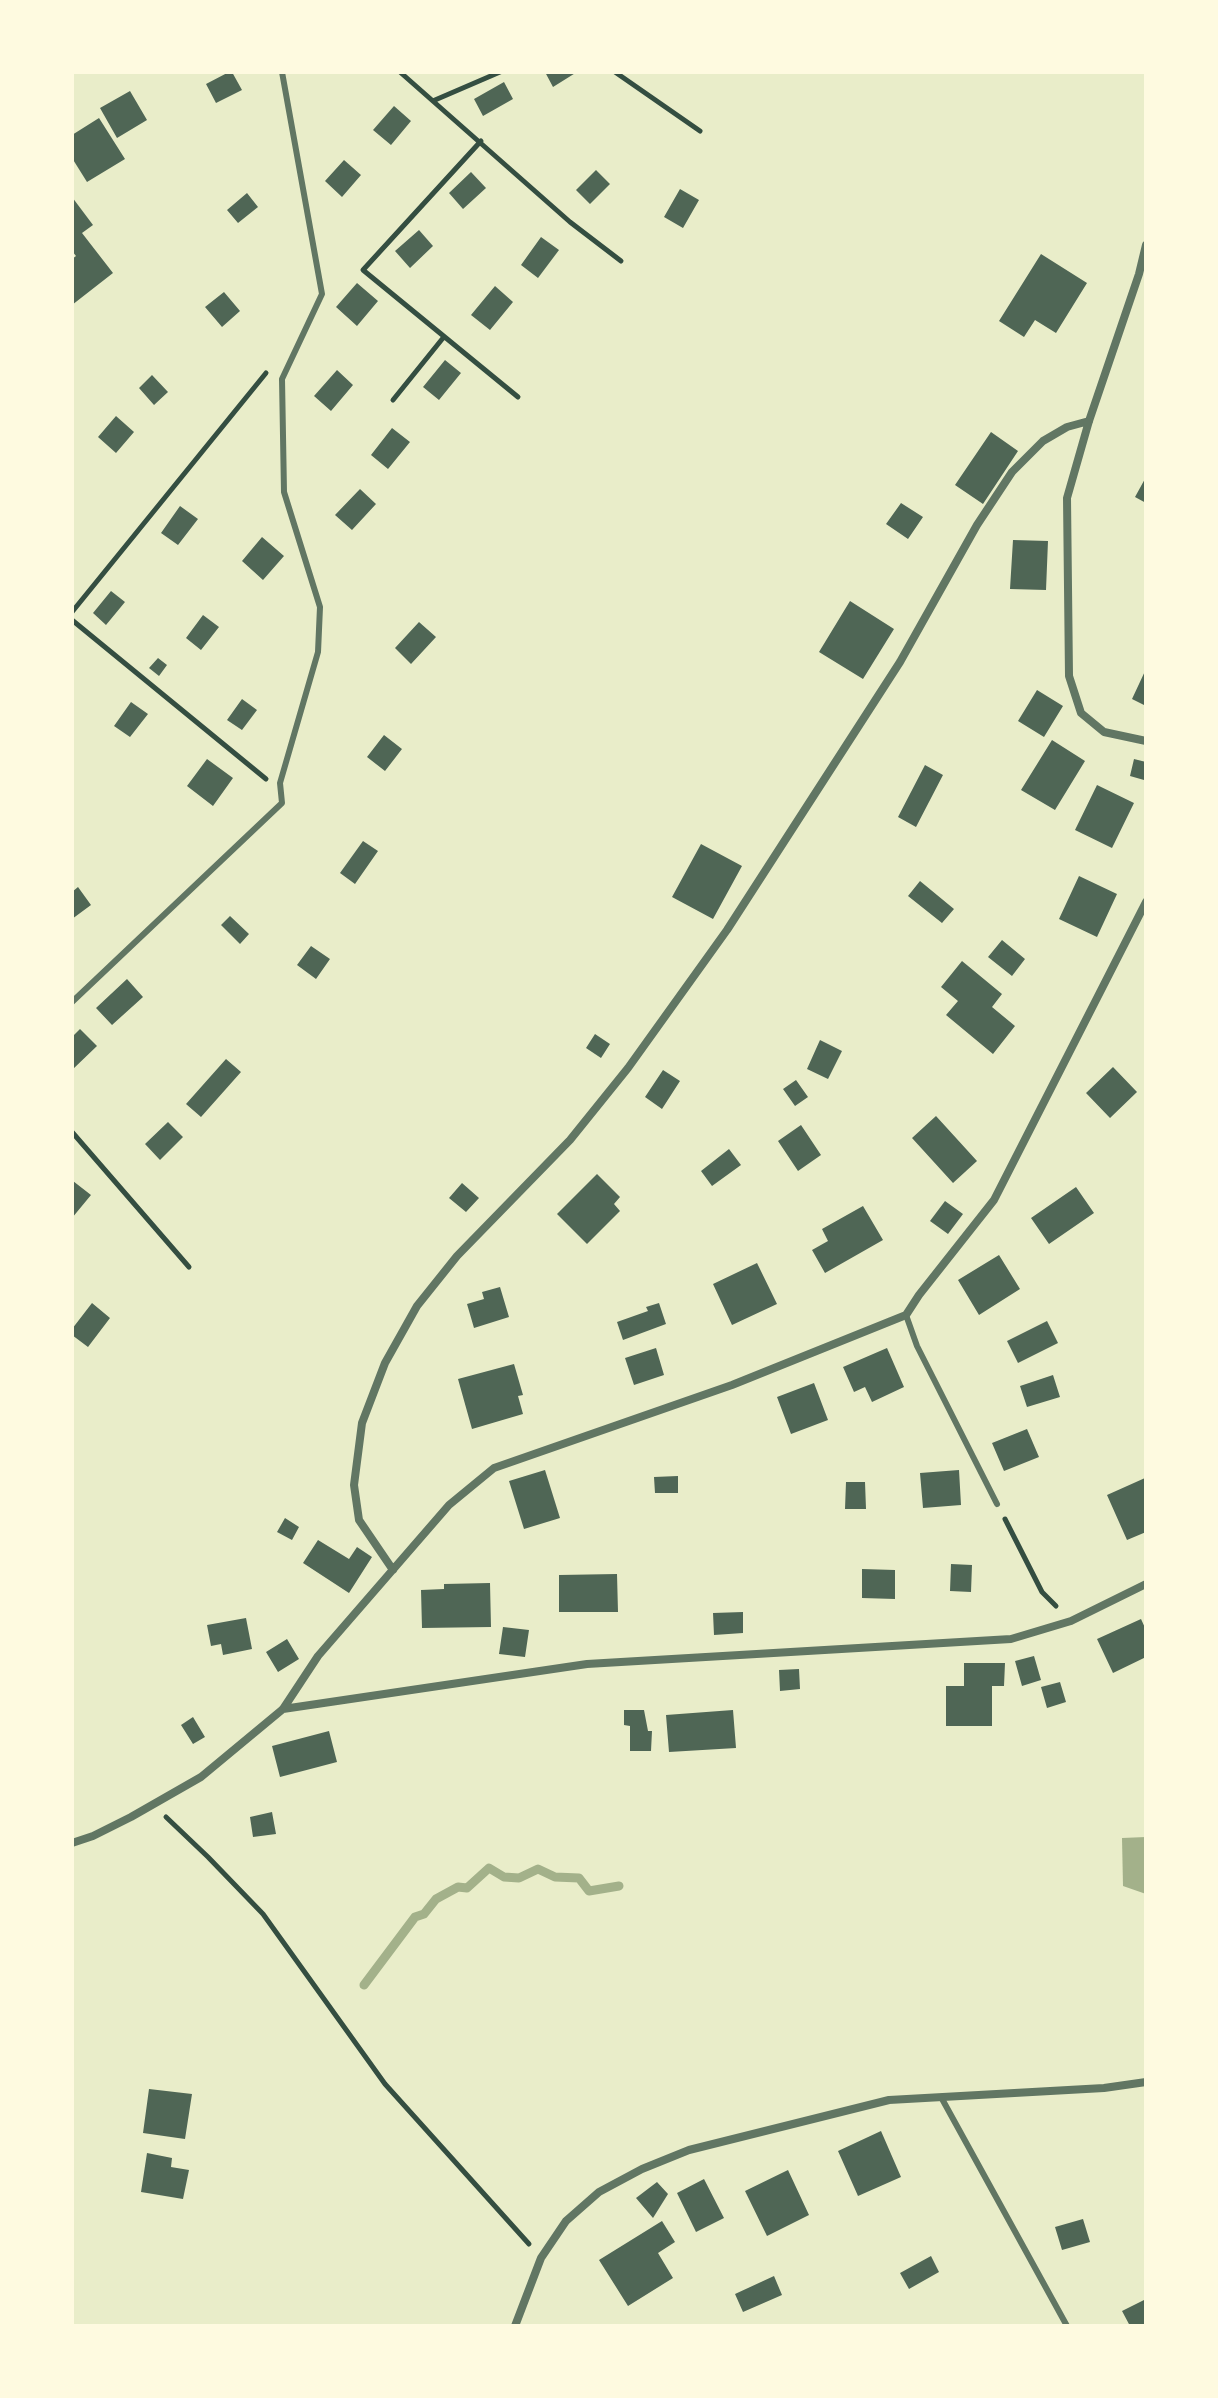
<!DOCTYPE html>
<style>
body{margin:0}
#map{position:relative;width:1218px;height:2398px;overflow:hidden;background:#e9edc9;font-family:"Source Sans 3",sans-serif}
canvas{display:block}
.frame{position:absolute;inset:0;border:74px solid #fefae0;pointer-events:none}
</style>
<div id="map">
<canvas width="1218" height="2398"></canvas>
<div class="frame"></div>
</div>
<script>
const g = document.querySelector('canvas').getContext('2d');
g.lineJoin = 'round';
function paint(path, color) { g.fillStyle = color; g.fill(path, 'evenodd'); }
const shape = rows => new Path2D(rows.map(r => 'M' + r).join(''));
function trace(path, color, width, dash) { g.strokeStyle = color; g.lineWidth = width; g.lineCap = dash ? 'butt' : 'round'; g.setLineDash(dash || []); g.stroke(path); }
paint(shape([
 [1146,1837,1146,1894,1123,1886,1122,1838]
]), '#a3b18a');
trace(shape([
 [364,1985,415,1917,424,1914,436,1899,458,1887,467,1888,489,1868,504,1877,519,1878,538,1869,555,1877,579,1878,589,1891,619,1886]
]), '#a3b18a', 9);
paint(shape([
 [229,72,232,72,242,90,216,103,206,84],
 [545,72,577,72,553,87],
 [504,82,513,99,483,116,474,99],
 [130,91,147,120,117,138,100,108],
 [394,106,411,121,391,145,373,130],
 [99,118,125,159,87,182,72,158,72,135],
 [344,160,361,175,342,197,325,181],
 [596,170,610,184,590,204,576,190],
 [471,172,486,188,463,209,449,193],
 [680,189,699,200,683,228,664,217],
 [247,193,258,207,238,223,227,210],
 [72,197,93,225,82,233,113,273,72,305,72,259,76,256,72,251],
 [419,230,433,246,410,268,395,251],
 [541,237,559,250,538,278,521,265],
 [1041,254,1087,283,1056,333,1035,320,1024,337,999,321],
 [357,283,378,301,357,326,336,307],
 [495,286,513,302,490,330,471,315],
 [224,292,240,311,222,327,205,307],
 [445,360,461,373,439,400,423,387],
 [337,370,353,385,331,411,314,396],
 [152,375,168,392,154,405,139,388],
 [116,416,134,432,116,453,98,437],
 [392,428,410,442,388,469,371,455],
 [991,432,1018,451,983,504,955,485],
 [1146,477,1146,503,1135,497],
 [360,489,376,504,352,530,335,515],
 [901,503,923,517,908,539,886,524],
 [180,506,198,519,178,545,161,533],
 [262,537,284,556,263,580,242,561],
 [1013,540,1048,541,1046,590,1010,589],
 [111,591,125,602,106,625,93,613],
 [850,601,894,629,863,679,819,652],
 [203,615,219,627,201,650,186,638],
 [419,622,436,637,411,664,395,648],
 [158,658,167,665,159,676,149,668],
 [1146,669,1146,706,1132,699],
 [1037,690,1063,706,1044,737,1018,721],
 [242,699,257,710,242,730,227,720],
 [131,702,148,714,130,737,114,726],
 [384,735,402,749,385,771,367,757],
 [1052,740,1085,761,1055,810,1021,790],
 [207,759,233,778,213,806,187,786],
 [1134,759,1146,762,1144,780,1130,776],
 [925,765,943,775,916,827,898,817],
 [1097,785,1134,803,1112,848,1075,830],
 [363,841,378,851,355,884,340,873],
 [701,844,742,866,713,919,672,897],
 [1079,876,1117,894,1097,937,1059,919],
 [920,881,954,909,942,923,908,896],
 [78,887,91,905,72,919,72,892],
 [230,916,249,934,240,944,221,925],
 [1002,940,1025,959,1012,976,988,957],
 [311,946,330,959,316,979,297,965],
 [962,961,1002,994,992,1007,1015,1026,993,1054,946,1015,958,1001,941,987],
 [127,979,143,997,112,1025,96,1008],
 [80,1029,97,1046,72,1070,72,1037],
 [595,1034,610,1044,601,1058,586,1048],
 [820,1040,842,1051,828,1079,807,1069],
 [226,1059,241,1072,201,1117,186,1104],
 [1113,1067,1137,1092,1110,1118,1086,1093],
 [663,1070,680,1081,662,1109,645,1097],
 [796,1080,808,1097,795,1106,783,1089],
 [936,1116,977,1161,953,1183,912,1138],
 [168,1122,183,1137,160,1160,145,1144],
 [801,1125,821,1155,798,1171,778,1141],
 [729,1149,741,1165,712,1186,701,1171],
 [597,1174,620,1197,614,1204,620,1211,587,1244,557,1214],
 [73,1181,91,1195,72,1218,72,1183],
 [462,1183,479,1198,466,1212,449,1198],
 [1076,1187,1094,1213,1049,1244,1031,1218],
 [945,1201,963,1214,948,1234,930,1221],
 [863,1206,883,1240,825,1273,812,1250,828,1241,822,1229],
 [999,1255,1020,1289,979,1315,958,1280],
 [757,1263,777,1304,732,1325,713,1284],
 [500,1287,509,1317,474,1328,467,1304,484,1299,482,1292],
 [92,1303,110,1318,88,1347,72,1335,72,1329],
 [659,1303,666,1324,623,1340,617,1322,648,1311,646,1307],
 [1047,1321,1058,1343,1018,1363,1007,1341],
 [656,1348,664,1375,634,1385,625,1358],
 [887,1348,904,1387,872,1402,865,1387,854,1392,843,1367],
 [514,1364,523,1395,518,1396,523,1414,472,1429,458,1379],
 [1053,1375,1060,1397,1027,1407,1020,1386],
 [814,1383,828,1420,791,1434,777,1397],
 [1027,1429,1039,1457,1004,1471,992,1443],
 [545,1470,560,1518,524,1529,509,1481],
 [959,1470,961,1505,923,1508,920,1473],
 [678,1476,678,1493,655,1493,654,1477],
 [1145,1478,1146,1532,1127,1540,1107,1495],
 [846,1482,865,1482,866,1509,845,1509],
 [285,1518,299,1527,292,1540,277,1532],
 [318,1540,349,1559,357,1547,372,1557,349,1593,303,1563],
 [951,1564,972,1565,971,1592,950,1591],
 [862,1569,895,1570,895,1599,862,1598],
 [617,1574,618,1612,559,1612,559,1575],
 [490,1583,491,1627,422,1628,421,1590,444,1589,444,1584],
 [743,1612,743,1633,714,1635,713,1613],
 [246,1618,252,1649,223,1655,221,1644,211,1646,207,1625],
 [1141,1619,1146,1630,1146,1657,1113,1673,1097,1639],
 [503,1627,529,1630,525,1657,499,1654],
 [287,1639,299,1659,278,1672,266,1652],
 [1034,1656,1041,1680,1022,1686,1015,1661],
 [964,1663,1005,1663,1004,1686,992,1686,992,1726,946,1726,946,1686,964,1686],
 [799,1669,800,1689,780,1691,779,1670],
 [1060,1682,1066,1702,1047,1708,1041,1687],
 [624,1710,644,1710,648,1731,652,1731,651,1751,630,1751,630,1726,624,1725],
 [733,1710,736,1748,669,1752,666,1715],
 [193,1717,205,1737,193,1744,181,1725],
 [329,1731,337,1762,280,1777,272,1746],
 [272,1812,276,1834,253,1837,250,1817],
 [149,2089,192,2094,185,2139,143,2133],
 [881,2131,901,2177,858,2196,838,2151],
 [147,2153,172,2158,171,2167,189,2170,183,2199,141,2192],
 [788,2170,809,2215,767,2236,745,2191],
 [704,2179,724,2218,696,2232,677,2193],
 [657,2182,668,2194,653,2218,636,2198],
 [1083,2219,1090,2242,1062,2250,1055,2227],
 [662,2221,675,2242,658,2253,673,2278,628,2306,599,2260],
 [931,2256,939,2272,909,2289,900,2273],
 [774,2276,782,2295,743,2312,735,2294],
 [1146,2299,1146,2326,1130,2326,1122,2311]
]), '#4f6655');
trace(shape([
 [400,72,570,222,621,261],
 [615,72,700,131],
 [435,100,500,72],
 [481,141,363,270,518,397],
 [393,400,443,338],
 [72,612,266,373],
 [72,620,266,779],
 [72,1132,189,1267],
 [1005,1519,1042,1592,1056,1606],
 [166,1817,208,1857,263,1914,385,2084,529,2244]
]), '#344e41', 5);
trace(shape([
 [72,1002,282,803,280,783,318,652,320,607,284,492,282,379,322,294,282,72],
 [906,1315,917,1346,997,1504],
 [941,2097,1067,2326]
]), '#617663', 6);
trace(shape([
 [1146,245,1139,274,1089,421,1067,498,1069,676,1081,713,1104,732,1146,741],
 [393,1570,359,1520,354,1485,362,1423,385,1363,417,1306,457,1256,570,1140,628,1068,727,930,900,662,977,525,1012,472,1043,441,1067,427,1089,421],
 [283,1709,587,1664,1011,1639,1071,1621,1146,1584],
 [72,1843,93,1836,131,1817,201,1777,283,1709,318,1656,449,1505,494,1468,732,1385,906,1315,919,1295,994,1200,1146,902],
 [515,2326,541,2258,566,2221,599,2192,642,2169,689,2150,889,2100,1104,2088,1146,2082]
]), '#617663', 8);
</script>
